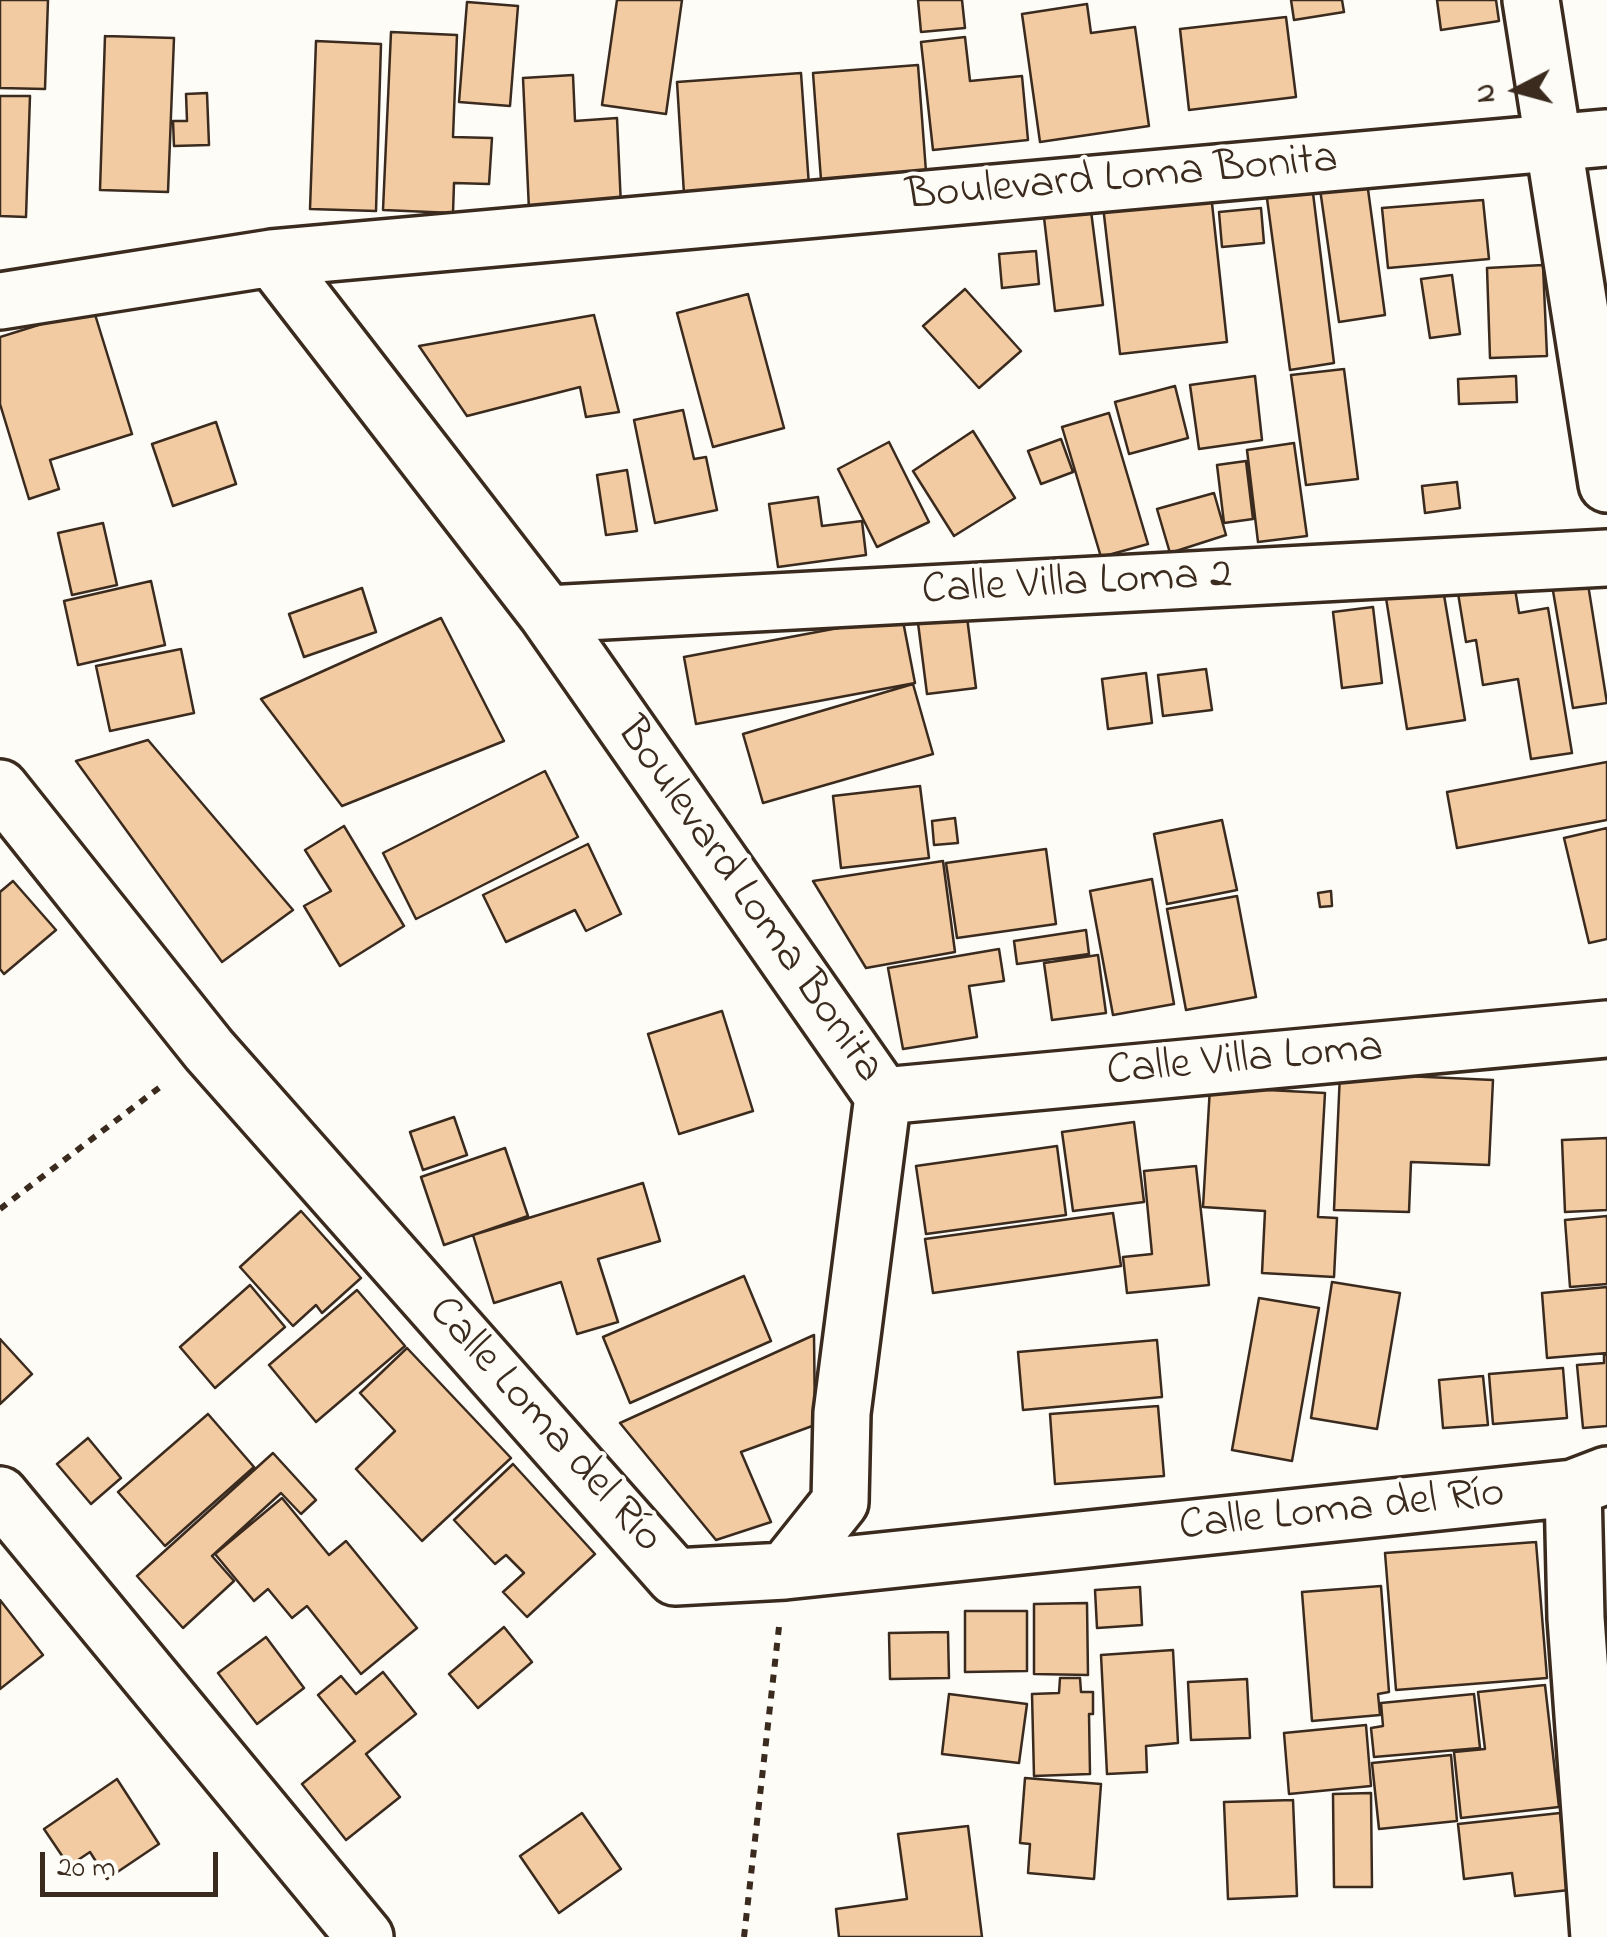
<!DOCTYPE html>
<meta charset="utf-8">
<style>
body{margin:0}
#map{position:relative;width:1607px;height:1937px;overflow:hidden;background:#fdfcf7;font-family:"Indie Flower",sans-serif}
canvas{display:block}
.north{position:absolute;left:1467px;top:40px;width:100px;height:100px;-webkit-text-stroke:8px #fdfcf7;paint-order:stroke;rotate:264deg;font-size:28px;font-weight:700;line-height:40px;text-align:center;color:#3b2a1e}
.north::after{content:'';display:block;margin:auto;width:35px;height:45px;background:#3b2a1e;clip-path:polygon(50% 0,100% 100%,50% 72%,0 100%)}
.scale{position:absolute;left:40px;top:1852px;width:178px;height:45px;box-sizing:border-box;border:5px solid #3b2a1e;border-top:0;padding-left:12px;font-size:30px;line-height:35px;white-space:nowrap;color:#3b2a1e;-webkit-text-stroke:8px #fdfcf7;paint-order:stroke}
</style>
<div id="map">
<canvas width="1607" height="1937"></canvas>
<div class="north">N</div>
<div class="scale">20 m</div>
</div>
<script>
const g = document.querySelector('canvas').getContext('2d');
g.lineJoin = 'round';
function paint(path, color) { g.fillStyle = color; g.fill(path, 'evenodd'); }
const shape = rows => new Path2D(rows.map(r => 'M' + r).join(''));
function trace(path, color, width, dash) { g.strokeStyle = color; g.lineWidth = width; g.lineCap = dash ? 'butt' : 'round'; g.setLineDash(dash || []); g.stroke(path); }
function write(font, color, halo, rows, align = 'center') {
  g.font = font + ' "Indie Flower",sans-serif'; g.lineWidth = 8; g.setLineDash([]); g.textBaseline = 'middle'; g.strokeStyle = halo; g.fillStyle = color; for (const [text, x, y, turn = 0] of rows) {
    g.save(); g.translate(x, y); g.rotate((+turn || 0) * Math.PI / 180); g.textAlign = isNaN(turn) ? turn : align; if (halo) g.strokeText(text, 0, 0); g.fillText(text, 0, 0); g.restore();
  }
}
const building = shape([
 [0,0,48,0,45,89,0,88,0,0],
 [617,0,682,0,666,114,602,105,617,0],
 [918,0,962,0,965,28,921,32,918,0],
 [1291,0,1342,0,1344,12,1294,20,1291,0],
 [1437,0,1496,0,1499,21,1441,30,1437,0],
 [467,2,518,6,510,106,459,102,467,2],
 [1087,4,1091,33,1135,27,1149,126,1040,142,1022,14,1087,4],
 [1286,17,1296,97,1189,110,1180,29,1286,17],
 [391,32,457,35,453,137,492,138,489,184,454,183,453,213,383,210,391,32],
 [105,36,174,38,168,192,100,190,105,36],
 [965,37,970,81,1022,76,1028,140,933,150,921,42,965,37],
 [316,41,381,44,376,211,310,209,316,41],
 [918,65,927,185,822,193,813,73,918,65],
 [801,73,809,186,684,194,677,82,801,73],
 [573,75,575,121,617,118,621,206,529,210,523,78,573,75],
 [207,93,209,145,174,146,173,121,187,121,186,94,207,93],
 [0,96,30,96,26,217,0,216,0,96],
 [1367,182,1385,315,1339,322,1320,189,1367,182],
 [1312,185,1334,363,1290,370,1266,191,1312,185],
 [1211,194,1227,342,1120,354,1103,206,1211,194],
 [1483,200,1489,259,1388,268,1382,208,1483,200],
 [1090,203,1103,305,1055,311,1043,209,1090,203],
 [1261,208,1264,243,1222,247,1219,212,1261,208],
 [1036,251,1039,284,1002,288,999,254,1036,251],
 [1543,265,1547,356,1490,358,1487,268,1543,265],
 [1452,275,1460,334,1430,338,1421,279,1452,275],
 [965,289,1021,351,979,388,923,326,965,289],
 [748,294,784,428,713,447,677,313,748,294],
 [93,308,132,434,50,460,59,489,29,499,0,404,0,337,93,308],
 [594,315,619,412,586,417,580,387,467,416,419,346,594,315],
 [1344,369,1358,479,1306,485,1291,375,1344,369],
 [1255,376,1262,440,1199,449,1190,385,1255,376],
 [1516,376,1517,402,1459,404,1458,379,1516,376],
 [1175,386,1188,438,1129,454,1115,402,1175,386],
 [683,410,694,459,706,457,717,510,655,523,634,420,683,410],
 [1109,413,1148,544,1101,557,1062,427,1109,413],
 [216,422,236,484,173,506,152,444,216,422],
 [973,431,1015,498,954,536,913,471,973,431],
 [1061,439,1073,472,1041,484,1028,451,1061,439],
 [889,442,929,522,877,547,838,469,889,442],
 [1294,443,1307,536,1258,542,1247,450,1294,443],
 [1246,461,1253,519,1224,523,1217,465,1246,461],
 [627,470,637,531,606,535,597,475,627,470],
 [1457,482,1460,508,1425,513,1422,486,1457,482],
 [1214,493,1226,535,1170,553,1157,509,1214,493],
 [818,497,822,526,862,521,866,555,778,567,769,504,818,497],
 [103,523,117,585,72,595,58,533,103,523],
 [1512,571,1519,613,1548,608,1572,753,1531,759,1518,679,1483,685,1476,640,1466,642,1456,581,1512,571],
 [1587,578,1607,703,1573,708,1552,585,1587,578],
 [151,581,165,645,78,665,64,601,151,581],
 [362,588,376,632,304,657,289,614,362,588],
 [1443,589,1465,720,1407,729,1386,598,1443,589],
 [1373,607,1382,683,1342,688,1333,612,1373,607],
 [902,616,915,683,696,724,684,657,902,616],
 [967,617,976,688,927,694,918,623,967,617],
 [441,618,504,741,342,806,261,699,441,618],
 [181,649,194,713,110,731,96,666,181,649],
 [1206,669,1212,710,1163,716,1158,675,1206,669],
 [1146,673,1152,723,1108,729,1102,679,1146,673],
 [913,684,933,754,763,803,743,734,913,684],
 [148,740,293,910,222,962,76,761,148,740],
 [1607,762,1607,820,1457,848,1447,792,1607,762],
 [545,771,578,837,416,919,383,853,545,771],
 [920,786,929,858,841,868,833,796,920,786],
 [955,818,958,843,934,845,932,821,955,818],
 [1222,820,1237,890,1167,904,1154,834,1222,820],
 [344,826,404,926,340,966,304,906,331,891,305,850,344,826],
 [1607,828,1607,939,1589,943,1564,838,1607,828],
 [588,844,621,914,586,931,575,910,506,942,483,895,588,844],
 [1046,849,1056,924,957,938,946,863,1046,849],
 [943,861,955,952,866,968,813,881,943,861],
 [1152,879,1174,1004,1113,1015,1090,891,1152,879],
 [13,881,56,930,4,974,0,969,0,892,13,881],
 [1331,891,1332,906,1320,907,1318,893,1331,891],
 [1237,896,1256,997,1186,1010,1167,909,1237,896],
 [1086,930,1089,954,1017,964,1014,941,1086,930],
 [999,949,1004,981,969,986,977,1037,903,1049,888,968,999,949],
 [1098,955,1106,1013,1052,1020,1044,963,1098,955],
 [722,1011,753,1111,679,1134,648,1034,722,1011],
 [1340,1073,1493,1080,1489,1165,1411,1162,1409,1212,1334,1210,1340,1073],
 [1210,1087,1325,1093,1318,1217,1337,1218,1334,1277,1262,1273,1265,1211,1203,1207,1210,1087],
 [454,1117,467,1155,423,1170,410,1132,454,1117],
 [1134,1122,1144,1202,1073,1211,1062,1132,1134,1122],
 [1607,1138,1607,1210,1565,1212,1562,1140,1607,1138],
 [1057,1146,1066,1215,926,1234,916,1166,1057,1146],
 [505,1148,528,1216,444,1245,421,1177,505,1148],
 [1196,1166,1209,1285,1127,1293,1123,1257,1152,1254,1144,1171,1196,1166],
 [643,1183,660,1241,598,1259,618,1322,577,1334,561,1282,494,1303,473,1235,643,1183],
 [301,1211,361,1278,322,1313,316,1305,293,1326,240,1267,301,1211],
 [1113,1213,1121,1266,933,1293,925,1239,1113,1213],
 [1607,1216,1607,1284,1570,1287,1565,1220,1607,1216],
 [744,1276,771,1341,630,1403,603,1337,744,1276],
 [1332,1282,1400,1293,1377,1429,1311,1418,1332,1282],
 [250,1285,285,1327,215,1388,180,1347,250,1285],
 [1607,1287,1607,1353,1547,1358,1542,1293,1607,1287],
 [357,1290,405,1346,316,1422,269,1365,357,1290],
 [1259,1298,1319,1308,1292,1461,1232,1450,1259,1298],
 [814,1335,815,1425,741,1452,771,1522,716,1540,620,1423,814,1335],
 [0,1339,32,1374,0,1404,0,1339],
 [1157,1340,1162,1397,1023,1410,1018,1352,1157,1340],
 [407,1348,511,1458,422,1541,356,1469,395,1431,360,1393,407,1348],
 [1607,1354,1607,1426,1583,1428,1577,1365,1604,1363,1604,1355,1607,1354],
 [1563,1368,1567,1418,1493,1424,1489,1374,1563,1368],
 [1483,1376,1488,1425,1443,1428,1439,1380,1483,1376],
 [1158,1406,1164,1476,1055,1484,1050,1414,1158,1406],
 [208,1414,254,1467,165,1546,118,1492,208,1414],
 [88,1438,121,1478,91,1504,57,1464,88,1438],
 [273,1453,316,1500,301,1514,281,1493,212,1556,234,1581,183,1628,137,1576,273,1453],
 [513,1464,595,1554,527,1617,503,1592,524,1573,506,1555,495,1564,454,1520,513,1464],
 [282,1498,329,1555,346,1541,417,1628,361,1674,307,1606,292,1618,268,1589,254,1601,215,1554,282,1498],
 [1536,1542,1547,1678,1396,1690,1385,1553,1536,1542],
 [1381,1586,1389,1692,1378,1694,1380,1715,1312,1721,1302,1592,1381,1586],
 [1140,1587,1142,1625,1097,1628,1095,1590,1140,1587],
 [0,1600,43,1655,0,1689,0,1600],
 [1087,1603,1088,1675,1034,1674,1034,1604,1087,1603],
 [965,1611,1027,1611,1027,1671,965,1672,965,1611],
 [504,1627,532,1662,478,1708,449,1674,504,1627],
 [948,1632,949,1678,890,1679,889,1633,948,1632],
 [266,1637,304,1688,257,1724,218,1673,266,1637],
 [1173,1650,1178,1743,1146,1746,1147,1772,1107,1774,1101,1655,1173,1650],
 [383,1672,416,1714,366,1754,400,1797,346,1840,302,1784,355,1741,318,1695,341,1676,356,1694,383,1672],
 [1060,1678,1080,1678,1081,1692,1093,1692,1093,1714,1089,1714,1090,1774,1034,1776,1032,1694,1059,1693,1060,1678],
 [1247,1679,1250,1738,1191,1740,1188,1682,1247,1679],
 [1545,1685,1559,1807,1461,1818,1454,1752,1485,1749,1478,1692,1545,1685],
 [949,1694,1027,1704,1019,1763,942,1754,949,1694],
 [1474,1694,1480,1748,1374,1757,1371,1728,1383,1726,1381,1703,1474,1694],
 [1366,1725,1371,1786,1289,1794,1284,1733,1366,1725],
 [1451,1755,1457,1821,1379,1829,1372,1763,1451,1755],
 [1025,1778,1101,1784,1094,1879,1028,1873,1030,1844,1020,1843,1025,1778],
 [117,1779,159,1844,107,1879,90,1852,69,1866,44,1829,117,1779],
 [1371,1793,1372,1887,1334,1887,1333,1794,1371,1793],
 [1293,1800,1297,1896,1228,1899,1224,1802,1293,1800],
 [582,1813,621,1869,559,1913,520,1856,582,1813],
 [1560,1813,1569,1890,1515,1896,1512,1873,1464,1879,1458,1824,1560,1813],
 [968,1826,982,1937,839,1937,836,1909,907,1899,898,1834,968,1826]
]);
paint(building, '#f2cba2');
trace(building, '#3b2a1e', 2.5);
const minor = shape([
 [1531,0,1607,484],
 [272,258,547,614,883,1096,842,1413,840,1502,785,1571],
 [0,301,272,258,1607,138],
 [547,614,1607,558],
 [0,788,209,1050,675,1577,785,1571,1573,1488,1607,1475],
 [883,1096,1607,1029],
 [1573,1488,1576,1618,1599,1937],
 [0,1495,365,1937]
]);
trace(minor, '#3b2a1e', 62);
trace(shape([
 [0,1209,164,1084],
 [744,1937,779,1627]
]), '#3b2a1e', 6, [8, 8]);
trace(minor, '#fdfcf7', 55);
write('45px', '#3b2a1e', '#fdfcf7', [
 ["Boulevard Loma Bonita",1122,181,-5],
 ["Calle Villa Loma 2",1077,586,-3],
 ["Boulevard Loma Bonita",747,902,55],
 ["Calle Villa Loma",1245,1063,-5],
 ["Calle Loma del Río",543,1427,48],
 ["Calle Loma del Río",1342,1513,-6]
]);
</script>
